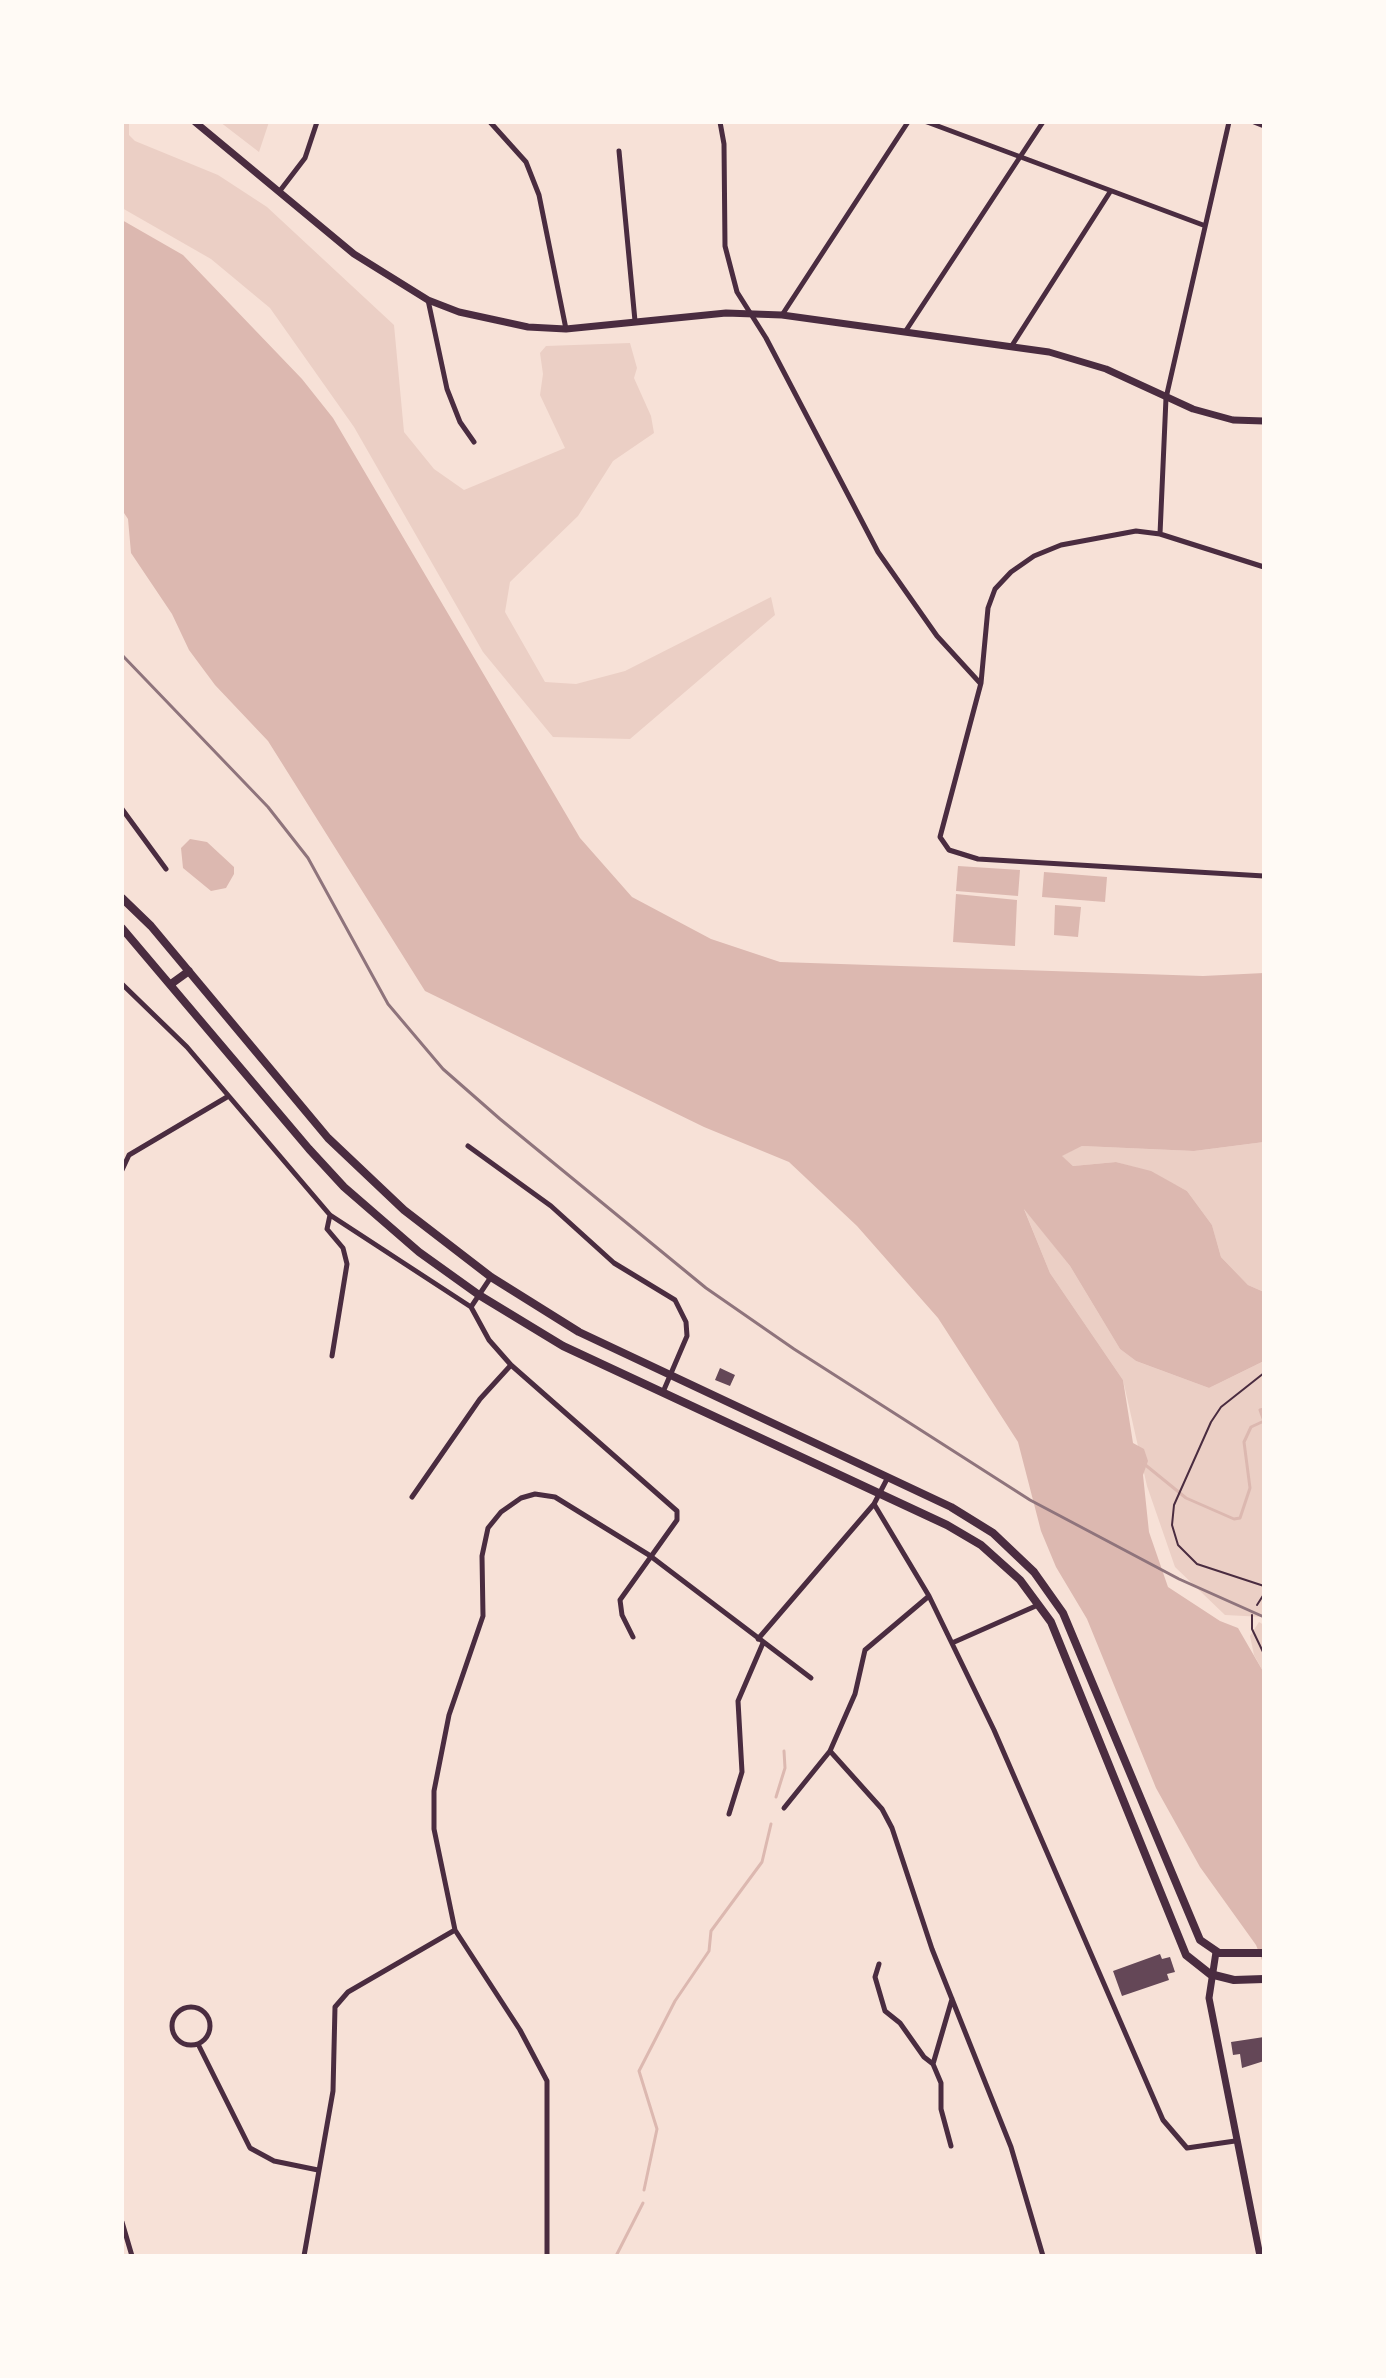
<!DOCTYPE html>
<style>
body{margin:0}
#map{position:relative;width:1386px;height:2378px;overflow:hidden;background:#f7e1d7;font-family:Jost,sans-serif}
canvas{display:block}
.frame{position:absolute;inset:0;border:124px solid #fffaf5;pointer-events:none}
</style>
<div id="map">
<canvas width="1386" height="2378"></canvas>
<div class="frame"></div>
</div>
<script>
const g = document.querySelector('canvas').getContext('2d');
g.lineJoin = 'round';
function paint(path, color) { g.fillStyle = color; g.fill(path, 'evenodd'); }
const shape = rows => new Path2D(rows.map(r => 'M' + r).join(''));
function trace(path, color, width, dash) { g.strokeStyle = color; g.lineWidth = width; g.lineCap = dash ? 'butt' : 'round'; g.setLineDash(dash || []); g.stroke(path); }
paint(shape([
 [122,122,129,122,129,135,135,141,218,175,267,207,394,325,404,432,434,469,464,490,565,448,540,395,543,374,540,353,546,346,630,343,637,368,634,378,651,416,654,433,613,461,578,516,510,582,505,612,545,682,576,684,625,671,771,597,775,615,630,739,553,737,483,652,354,427,270,308,211,259,122,208],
 [220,122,269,122,259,152],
 [1264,1142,1264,1292,1248,1285,1221,1257,1212,1225,1187,1191,1151,1172,1116,1162,1073,1166,1061,1156,1082,1146,1194,1151],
 [1023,1206,1070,1266,1120,1349,1136,1361,1209,1388,1264,1361,1264,1617,1225,1615,1175,1567,1147,1486,1123,1380,1050,1273],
 [1259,1622,1264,1625,1264,1673,1254,1655,1250,1636]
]), '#ebcfc5');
paint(shape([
 [122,220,183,255,302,379,333,418,580,838,632,897,711,939,780,962,1203,976,1264,973,1264,1142,1194,1151,1082,1146,1062,1156,1073,1166,1116,1162,1151,1171,1187,1191,1212,1225,1221,1257,1248,1285,1264,1292,1264,1361,1209,1388,1136,1361,1120,1349,1070,1266,1024,1209,1050,1273,1123,1380,1133,1443,1144,1449,1148,1461,1143,1475,1149,1532,1168,1587,1220,1621,1238,1628,1264,1673,1264,1965,1256,1945,1200,1867,1156,1788,1087,1619,1056,1567,1041,1531,1018,1442,938,1318,857,1226,789,1162,704,1127,425,991,268,741,215,685,189,650,172,614,131,553,128,519,122,510],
 [190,839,207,842,234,867,234,874,226,888,211,891,183,868,181,848],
 [958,866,1020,870,1018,896,956,891],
 [1044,872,1107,877,1105,902,1042,897],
 [956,894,1017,900,1015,946,953,942],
 [1055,905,1081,907,1078,937,1054,935]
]), '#dcb8b0');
trace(shape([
 [1143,1463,1186,1498,1234,1519,1240,1518,1250,1488,1244,1442,1251,1427,1264,1421,1260,1410,1264,1409],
 [776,1797,785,1768,784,1751],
 [644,2190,657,2129,639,2071,675,2001,709,1951,711,1931,762,1862,771,1824],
 [616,2256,643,2203]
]), '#dcb8b0', 3);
paint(shape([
 [720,1368,735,1375,730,1386,715,1380],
 [1160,1954,1162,1959,1170,1957,1175,1972,1167,1974,1169,1980,1122,1996,1113,1971],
 [1264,2037,1264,2061,1242,2068,1240,2054,1233,2055,1231,2042]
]), '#644757');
trace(shape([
 [1264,1373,1221,1407,1211,1422,1174,1505,1172,1525,1178,1545,1197,1564,1264,1586],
 [1257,1605,1264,1594],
 [1252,1615,1252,1629,1264,1654]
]), '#4a2c40', 2);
trace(shape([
 [490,122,526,162,539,195,566,329],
 [720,122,724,144,725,246,737,292,766,338,878,552,937,636,980,683],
 [927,122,1203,225],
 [1254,122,1264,126],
 [619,151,635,321],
 [279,192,305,158,317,122],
 [428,300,447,389,460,422,474,442],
 [782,315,908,122],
 [905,332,1043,122],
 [1011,347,1110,192],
 [1160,534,1166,398,1229,122],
 [1264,567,1160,534,1136,531,1061,545,1034,556,1011,572,995,589,988,608,981,683,940,837,949,850,978,859,1264,876],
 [122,809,166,869],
 [122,984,187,1047,330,1215,471,1307],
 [468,1146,551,1206,614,1263,675,1300,686,1322,687,1336,663,1392],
 [122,1170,129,1155,227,1097],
 [330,1215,327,1229,343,1248,347,1264,332,1356],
 [471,1307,489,1340,511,1365,677,1511,677,1520,620,1600,622,1615,633,1637],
 [471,1307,491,1277],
 [412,1497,480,1399,511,1365],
 [874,1504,929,1596,994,1730,1163,2120,1187,2148,1235,2141],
 [758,1639,874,1504,887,1479],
 [952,1643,1038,1605],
 [830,1751,882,1809,892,1828,932,1949,1011,2147,1043,2256],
 [784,1808,830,1751,855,1694,865,1650,929,1596],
 [729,1814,742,1772,738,1701,763,1643],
 [879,1964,875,1977,885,2011,900,2023,924,2057,933,2064],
 '172 2026a19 19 0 1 1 38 0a19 19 0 1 1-38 0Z',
 [198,2044,250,2148,274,2161,318,2170],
 [951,2146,941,2109,941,2083,933,2064,952,1999],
 [122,2222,132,2256],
 [304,2256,333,2091,335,2007,348,1992,455,1930],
 [547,2256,547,2081,520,2030,455,1930,434,1829,434,1791,449,1715,483,1616,482,1556,488,1528,501,1512,521,1498,535,1494,555,1497,649,1555,811,1678]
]), '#4a2c40', 5);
trace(shape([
 [195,122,354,254,428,300,459,312,528,327,566,329,726,313,782,315,1049,352,1106,369,1193,409,1233,420,1264,421],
 [1216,1952,1209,1998,1260,2256]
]), '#4a2c40', 7);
trace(shape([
 [122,898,151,926,328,1138,404,1210,491,1277,579,1332,951,1507,993,1533,1034,1572,1063,1613,1200,1940,1219,1953,1264,1953],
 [122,928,309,1149,344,1187,419,1252,479,1295,563,1346,947,1525,981,1545,1020,1580,1051,1622,1186,1955,1210,1974,1234,1980,1264,1979],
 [171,984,189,971]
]), '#4a2c40', 8);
trace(shape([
 [122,655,268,807,308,858,388,1004,443,1069,500,1119,706,1288,794,1349,1030,1500,1179,1579,1264,1617]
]), '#8f747c', 3);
</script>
